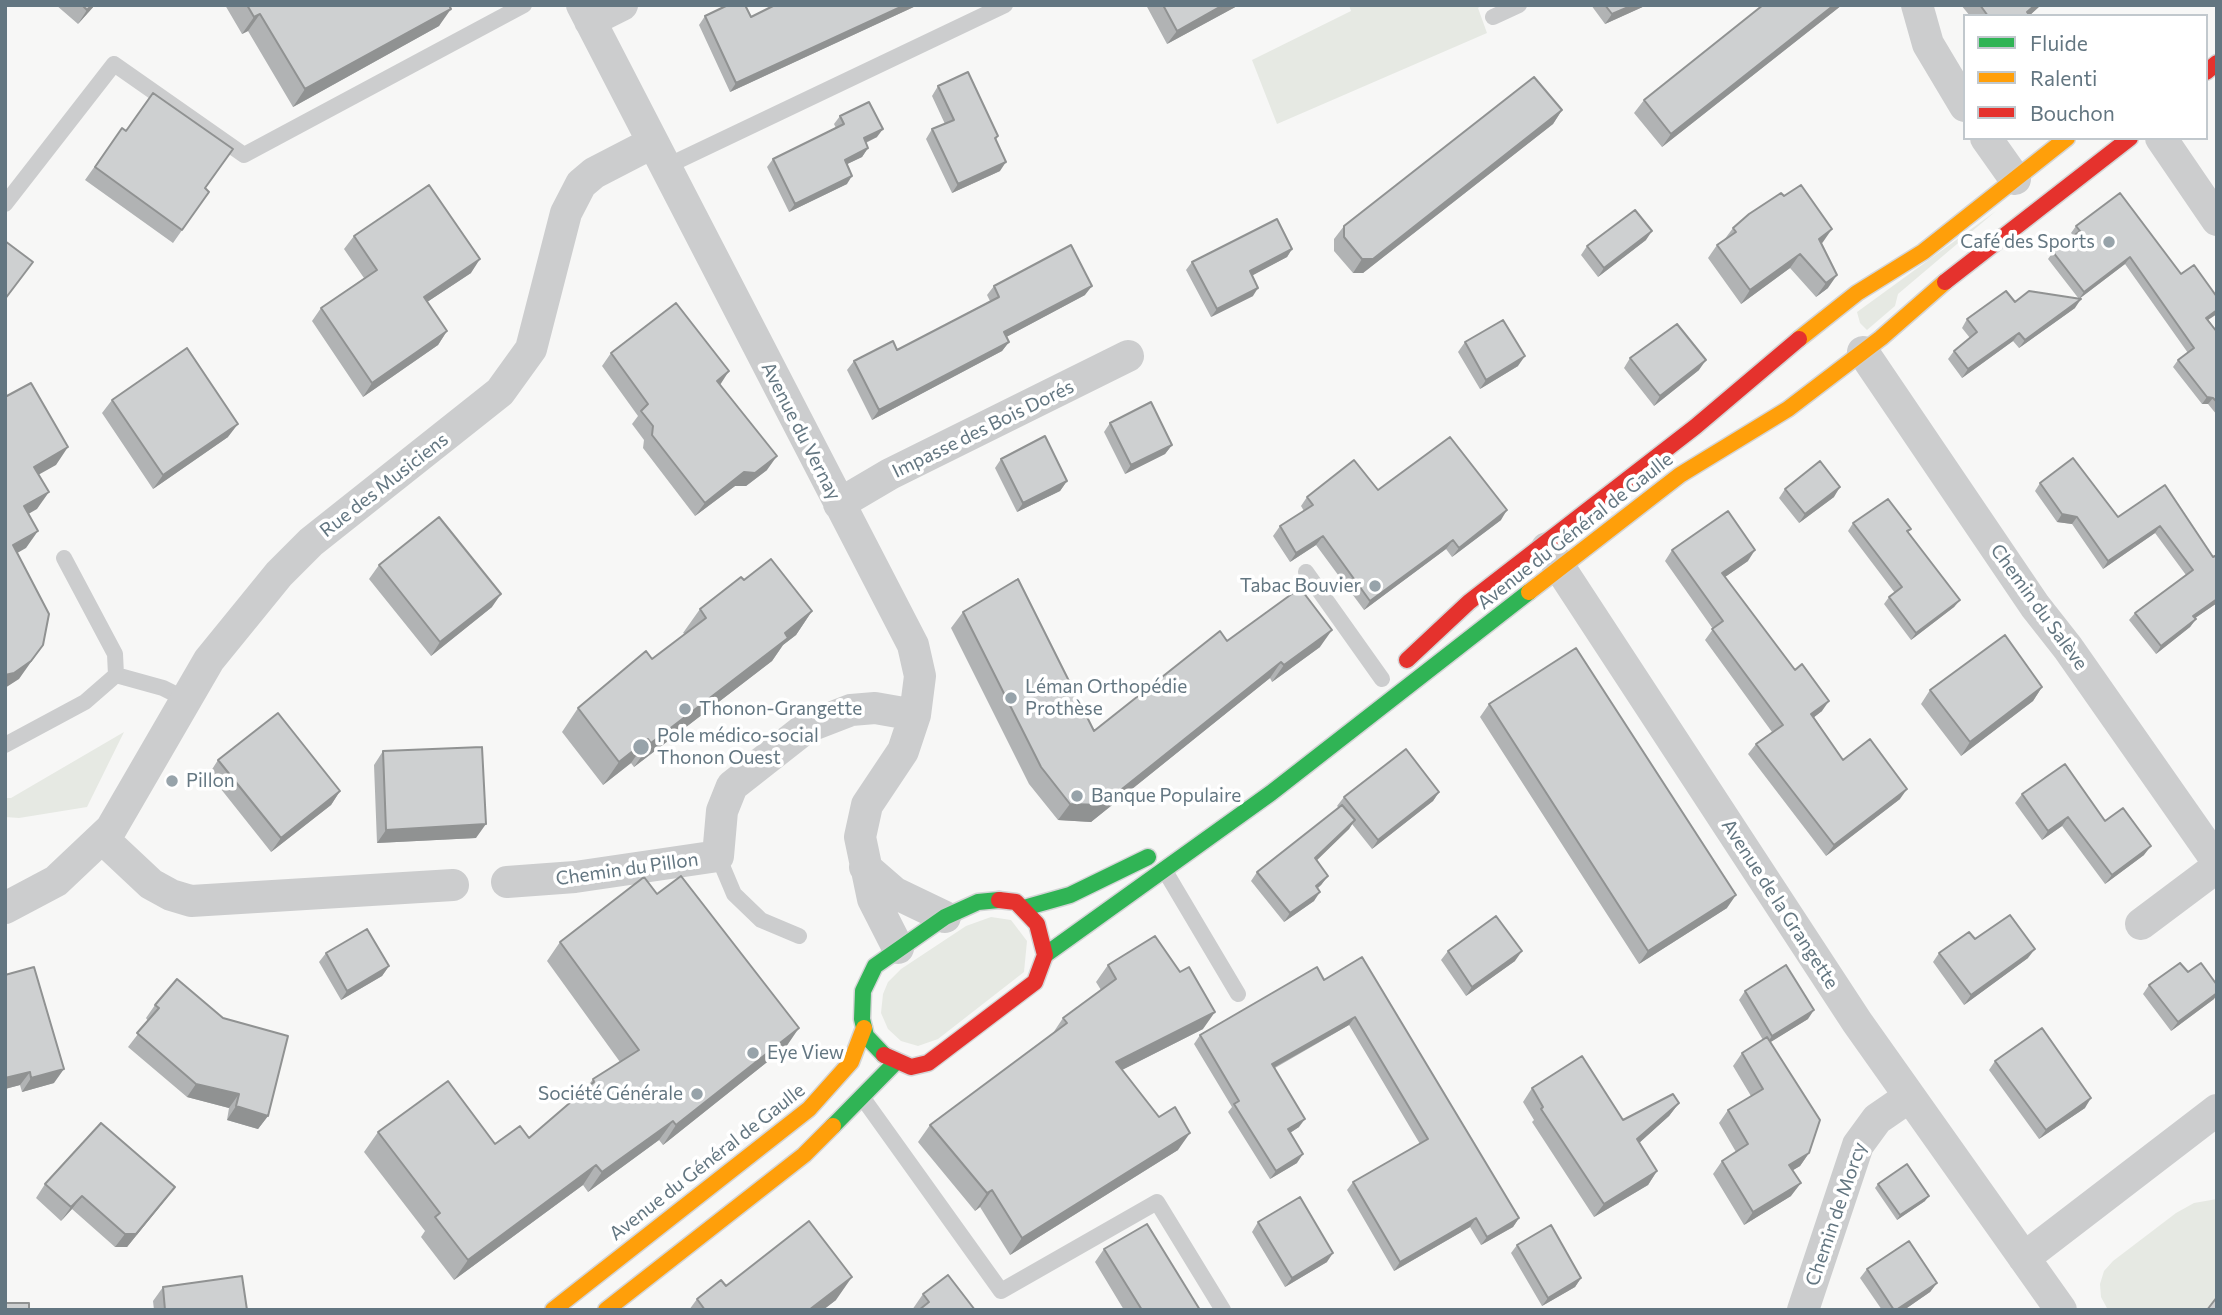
<!DOCTYPE html>
<meta charset="utf-8">
<style>
body{margin:0}
#map{position:relative;width:2222px;height:1315px;overflow:hidden;background:#f7f7f6;font-family:Commissioner,sans-serif}
canvas{display:block}
.frame{position:absolute;inset:0;border:7px solid #637681;pointer-events:none}
.legend{position:absolute;left:1963px;top:14px;width:245px;height:126px;box-sizing:border-box;background:#fff;border:2px solid #c1c8cd;margin:0;padding:9px 12px;list-style:none;font-size:21px;color:#637681}
.legend li{display:flex;align-items:center;gap:14px;height:35px}
.legend b{width:35px;border:2px solid #c1c8cd}
</style>
<div id="map">
<canvas width="2222" height="1315"></canvas>
<div class="frame"></div>
<ul class="legend">
<li><b style="height:9px;background:#30b455"></b>Fluide</li>
<li><b style="height:9px;background:#ff9f0a"></b>Ralenti</li>
<li><b style="height:9px;background:#e5322d"></b>Bouchon</li>
</ul>
</div>
<script>
const g = document.querySelector('canvas').getContext('2d');
g.lineJoin = 'round';
function paint(path, color) { g.fillStyle = color; g.fill(path, 'evenodd'); }
const shape = rows => new Path2D(rows.map(r => 'M' + r).join(''));
function trace(path, color, width, dash) { g.strokeStyle = color; g.lineWidth = width; g.lineCap = dash ? 'butt' : 'round'; g.setLineDash(dash || []); g.stroke(path); }
function write(font, color, halo, rows, align = 'center') {
  g.font = font + ' Commissioner,sans-serif'; g.lineWidth = 7; g.setLineDash([]); g.textBaseline = 'middle'; g.strokeStyle = halo; g.fillStyle = color; for (const [text, x, y, turn = 0] of rows) {
    g.save(); g.translate(x, y); g.rotate((+turn || 0) * Math.PI / 180); g.textAlign = isNaN(turn) ? turn : align; if (halo) g.strokeText(text, 0, 0); g.fillText(text, 0, 0); g.restore();
  }
}
paint(shape([
 [1349,5,1482,5,1478,8,1487,33,1277,124,1252,60,1351,11],
 [1996,211,1898,294,1895,306,1867,330,1860,323,1857,312],
 [124,732,87,807,19,818,5,817,5,798,11,798],
 [991,917,1011,920,1027,941,1024,972,938,1039,918,1046,901,1041,888,1029,881,1013,883,994,888,982,901,969,966,926],
 [2217,1199,2217,1298,2208,1310,2108,1310,2101,1297,2100,1284,2104,1271,2113,1261,2176,1213,2194,1203]
]), '#e6e9e3');
const fast = shape([
 [1024,908,1070,895,1148,857],
 [1045,955,1271,793,1529,592],
 [884,1055,866,1036,862,1019,863,991,875,966,945,917,978,902,999,900],
 [833,1126,895,1063]
]);
const slow = shape([
 [1799,339,1857,293,1923,252,2067,138],
 [1529,592,1680,475,1788,409,1881,338,1945,282],
 [553,1310,809,1109,851,1062,864,1028],
 [606,1310,804,1155,833,1126]
]);
const jam = shape([
 [2206,72,2217,63],
 [1945,282,2130,138],
 [1407,660,1469,602,1695,427,1799,339],
 [884,1055,911,1067,928,1063,1035,982,1045,955,1037,924,1016,902,999,900]
]);
trace(fast, '#d4d5d6', 19);
trace(slow, '#d4d5d6', 19);
trace(jam, '#d4d5d6', 19);
trace(shape([
 [1493,17,1519,5],
 [665,167,1005,5],
 [5,204,114,64,244,155,524,5],
 [1306,572,1382,679],
 [116,675,163,688,187,700],
 [5,745,85,702,116,675,115,654,64,558],
 [718,856,734,894,761,920,799,936],
 [1165,871,1238,994],
 [862,1097,1001,1291,1157,1202,1223,1310]
]), '#cccdce', 16);
trace(shape([
 [582,5,913,645,920,676,915,715,903,751,867,805,860,837,873,899,898,948],
 [1917,5,1928,44,1965,106],
 [590,21,622,5],
 [1986,138,2015,179],
 [2161,138,2217,220],
 [1863,352,2035,606,2068,648,2217,861],
 [839,504,890,474,1128,356],
 [1547,548,1857,1022,2061,1310],
 [103,839,151,884,171,895,191,901,453,885],
 [865,867,895,893,945,917],
 [507,882,575,877,718,856,722,811,732,786,807,727,851,710,875,708,915,715],
 [5,908,56,881,111,829,209,660,279,574,311,542,500,392,531,349,566,213,581,184,594,173,652,143],
 [2141,924,2217,867],
 [2024,1258,2217,1110],
 [1803,1310,1858,1145,1877,1119,1909,1097]
]), '#cccdce', 32);
trace(fast, '#30b455', 16);
trace(slow, '#ff9f0a', 16);
trace(jam, '#e5322d', 16);
paint(shape([
 [56,5,95,5,78,24],
 [225,5,449,5,439,26,293,107,248,31,242,34],
 [918,5,730,92,699,25,705,16,751,17],
 [1146,5,1239,5,1167,44],
 [1591,5,1647,5,1605,24],
 [1763,5,1842,5,1662,147,1634,113,1644,100],
 [1961,5,2041,5,2030,15,2030,16,1970,16],
 [938,86,998,136,996,140,1000,171,952,193,926,139,932,129,945,124,932,96],
 [1562,110,1553,124,1363,273,1353,273,1334,251,1334,239,1344,226],
 [840,116,877,137,866,143,868,148,862,157,847,164,847,184,789,212,767,167,773,159,836,128,834,124],
 [122,128,209,192,173,243,85,180],
 [2120,193,2217,332,2217,415,2208,404,2202,404,2173,367,2178,360,2188,353,2125,264,2079,299,2048,259,2053,252,2074,236,2071,233,2076,226],
 [1733,228,1823,242,1821,244,1828,288,1816,297,1790,268,1741,304,1708,258,1717,245,1724,240],
 [354,236,471,273,427,302,447,331,438,345,363,397,312,321,321,308,364,278,344,249],
 [1646,240,1598,277,1581,255,1587,246],
 [1292,249,1287,257,1252,275,1253,296,1211,317,1186,270,1192,262],
 [994,286,1085,295,1006,337,1009,342,1002,351,872,420,847,370,854,361,897,350,990,301,987,295],
 [2015,302,2075,308,2019,348,2013,341,1962,378,1948,359,1954,351,1970,338,1962,328,1967,319],
 [1465,342,1518,366,1480,389,1458,352],
 [611,353,720,385,767,470,746,486,735,486,695,516,643,448,644,440,632,424,638,416,602,366],
 [1630,358,1699,370,1654,406,1624,368],
 [112,400,228,437,153,489,102,413],
 [1110,423,1172,445,1165,454,1125,474,1104,432],
 [1001,459,1067,481,1060,491,1017,512,995,468],
 [2040,483,2118,517,2165,485,2217,603,2195,618,2196,619,2190,627,2156,654,2129,620,2135,613,2186,575,2155,533,2103,569,2072,524,2057,522,2035,491],
 [1785,489,1834,497,1799,523,1779,498],
 [1378,490,1501,520,1452,557,1446,549,1364,610,1316,545,1290,562,1273,536,1280,526,1304,511,1301,506,1307,497],
 [1853,523,1911,529,1908,532,1960,600,1954,607,1911,640,1884,604,1889,597,1895,593,1848,531],
 [1672,550,1748,561,1725,577,1822,711,1814,717,1843,760,1900,799,1826,856,1748,754,1756,744,1772,732,1705,640,1713,629,1665,561],
 [379,565,492,607,431,656,369,579],
 [744,580,812,611,796,635,783,645,772,661,634,767,631,763,603,785,562,732,578,708,652,659,685,634,683,633,700,609],
 [963,612,1094,731,1227,641,1320,647,1272,682,1270,678,1091,822,1058,820,1029,784,951,628],
 [2042,687,2033,701,1961,756,1921,704,1930,690],
 [1489,704,1727,908,1639,964,1480,717],
 [383,751,476,838,377,843,374,765],
 [218,760,340,791,331,805,271,852,209,774],
 [1439,792,1433,801,1372,849,1352,824,1349,829,1316,860,1328,876,1321,885,1318,888,1314,901,1284,922,1251,881,1257,872,1339,808,1337,806,1344,797],
 [2022,794,2105,821,2144,855,2105,884,2062,826,2042,840,2015,803],
 [1975,939,2028,958,1964,1005,1933,962,1939,953],
 [560,942,786,1047,663,1145,659,1140,588,1192,583,1185,454,1280,421,1237,425,1231,364,1152,378,1132,495,1144,529,1138,585,1090,593,1079,620,1062,547,961],
 [1448,951,1515,961,1466,996,1441,960],
 [326,953,389,966,382,976,341,1000,319,962],
 [1108,965,1203,1029,1122,1070,1178,1150,1010,1255,980,1207,975,1211,918,1142,930,1125,1053,1033,1063,1018,1101,990,1096,982],
 [5,975,54,1083,22,1092,20,1085,5,1089],
 [1324,980,1519,1218,1513,1227,1481,1245,1470,1227,1394,1271,1347,1190,1353,1182,1420,1144,1349,1025,1275,1068,1299,1127,1290,1133,1297,1163,1270,1179,1228,1112,1232,1107,1194,1044,1200,1035],
 [2149,985,2214,999,2171,1031,2143,994],
 [1745,991,1808,1019,1770,1042,1809,1153,1800,1166,1793,1170,1791,1196,1744,1225,1713,1174,1722,1161,1736,1152,1719,1123,1728,1110,1751,1096,1733,1066,1742,1053,1763,1040,1739,1000],
 [155,1005,268,1116,258,1129,227,1120,229,1108,187,1097,128,1047,148,1021,146,1018],
 [1995,1061,2085,1108,2039,1139,1989,1070],
 [1532,1088,1623,1120,1679,1103,1669,1116,1639,1143,1657,1171,1648,1185,1594,1217,1532,1122,1534,1120,1523,1102],
 [45,1184,175,1187,165,1200,127,1247,115,1247,72,1209,61,1221,36,1198],
 [1878,1184,1925,1201,1897,1220,1875,1188],
 [1258,1222,1327,1262,1285,1287,1252,1232],
 [1517,1245,1581,1278,1575,1287,1542,1306,1511,1253],
 [1104,1249,1200,1310,1124,1310,1095,1262],
 [1867,1269,1937,1283,1930,1292,1904,1310,1882,1310,1860,1278],
 [726,1286,836,1300,823,1310,689,1310,697,1299],
 [163,1287,247,1310,154,1310,153,1301],
 [923,1294,975,1310,912,1310]
]), '#b1b3b4');
paint(shape([
 [92,5,95,5,78,24,87,10],
 [905,5,918,5,730,92,736,83],
 [1223,5,1239,5,1167,44,1177,31],
 [1633,5,1647,5,1605,24,1612,14],
 [1834,5,1842,5,1662,147,1671,134],
 [2035,5,2041,5,2029,16,2027,12],
 [451,9,439,26,293,107,305,89],
 [260,14,248,31,242,34,254,17],
 [1562,110,1553,124,1363,273,1353,273,1362,259],
 [883,129,877,137,858,146,864,138],
 [868,148,862,157,839,168,845,160],
 [1006,162,1000,171,952,193,958,184],
 [852,176,847,184,789,212,795,204],
 [1832,229,1823,242,1809,253,1819,239],
 [1652,231,1646,240,1598,277,1604,268],
 [1292,249,1287,257,1244,280,1250,271],
 [1800,254,1790,268,1741,304,1750,290],
 [2130,257,2125,264,2079,299,2084,292],
 [480,259,471,273,415,310,424,297],
 [1837,275,1828,288,1816,297,1826,283],
 [1092,286,1085,295,997,342,1004,332],
 [1258,288,1253,296,1211,317,1217,309],
 [2081,299,2075,308,2019,348,2025,340],
 [2217,310,2217,314,2202,324,2206,318],
 [447,331,438,345,363,397,372,383],
 [2019,333,2013,341,1962,378,1968,369],
 [1009,342,1002,351,872,420,879,410],
 [1525,356,1518,366,1480,389,1486,380],
 [1706,360,1699,370,1654,406,1660,396],
 [729,371,720,385,717,381],
 [2207,397,2213,398,2208,404,2202,404],
 [238,424,228,437,153,489,163,475],
 [1172,445,1165,454,1125,474,1131,465],
 [68,447,56,465,22,484,34,467],
 [777,456,767,470,746,486,735,486,695,516,705,503,744,472],
 [1067,481,1060,491,1017,512,1023,503],
 [1840,487,1834,497,1799,523,1805,514],
 [49,492,37,509,11,524,24,506],
 [1507,510,1501,520,1452,557,1459,548],
 [2062,514,2077,517,2072,524,2057,522],
 [2160,526,2155,533,2103,569,2108,561],
 [38,531,26,548,5,560,13,545],
 [1323,536,1316,545,1290,562,1296,553],
 [1453,540,1446,549,1364,610,1370,601],
 [1755,550,1748,561,1715,584,1722,573],
 [501,594,492,607,431,656,440,642],
 [2217,599,2217,603,2188,623,2193,616],
 [1960,600,1954,607,1911,640,1916,633],
 [812,611,796,635,783,645,772,661,634,767,651,743],
 [2196,619,2190,627,2156,654,2161,646],
 [1332,630,1320,647,1272,682,1284,665],
 [43,645,19,679,5,688,5,675],
 [1281,662,1270,678,1091,822,1058,820,1070,804],
 [2042,687,2033,701,1961,756,1970,742],
 [1829,701,1822,711,1804,725,1811,714],
 [648,739,631,763,603,785,619,762],
 [1907,789,1900,799,1826,856,1834,845],
 [340,791,331,805,271,852,281,838],
 [1439,792,1433,801,1372,849,1378,840],
 [2068,817,2062,826,2042,840,2048,831],
 [1355,820,1349,829,1309,868,1315,858],
 [486,824,476,838,377,843,386,830],
 [2151,846,2144,855,2105,884,2112,875],
 [1328,876,1321,885,1309,895,1316,886],
 [1320,892,1314,901,1284,922,1290,913],
 [1736,895,1727,908,1639,964,1648,951],
 [2035,949,2028,958,1964,1005,1971,995],
 [1522,951,1515,961,1466,996,1472,987],
 [389,966,382,976,341,1000,347,991],
 [2217,993,2217,995,2214,999,2171,1031,2178,1022],
 [1814,1010,1808,1019,1766,1045,1772,1036],
 [1215,1012,1203,1029,1104,1079,1116,1062],
 [1355,1017,1349,1025,1266,1072,1272,1064],
 [799,1028,786,1047,663,1145,676,1125],
 [64,1069,54,1083,22,1092,31,1078],
 [30,1072,20,1085,5,1089,5,1078],
 [196,1084,239,1094,229,1108,187,1097],
 [2091,1098,2085,1108,2039,1139,2046,1130],
 [1679,1103,1669,1116,1628,1153,1637,1139],
 [236,1106,268,1116,258,1129,227,1120],
 [1305,1119,1299,1127,1282,1138,1288,1129],
 [673,1121,659,1140,588,1192,602,1172],
 [1190,1133,1178,1150,1010,1255,1022,1238],
 [1809,1153,1800,1166,1780,1178,1789,1165],
 [1303,1154,1297,1163,1270,1179,1276,1171],
 [596,1165,583,1185,454,1280,468,1260],
 [1657,1171,1648,1185,1594,1217,1604,1204],
 [1801,1183,1791,1196,1744,1225,1753,1212],
 [175,1187,165,1200,127,1247,115,1247,125,1234],
 [992,1190,980,1207,975,1211,987,1193],
 [82,1196,72,1209,61,1221,71,1207],
 [1929,1196,1925,1201,1897,1220,1900,1215],
 [1476,1218,1470,1227,1394,1271,1400,1262],
 [1519,1218,1513,1227,1481,1245,1487,1237],
 [1333,1253,1327,1262,1285,1287,1292,1278],
 [852,1277,836,1300,823,1310,809,1310],
 [1581,1278,1575,1287,1542,1306,1548,1298],
 [1937,1283,1930,1292,1904,1310,1896,1310]
]), '#909292');
const building = shape([
 [82,5,92,5,87,10,82,5],
 [247,5,449,5,451,9,305,89,260,14,254,17,247,5],
 [728,5,745,5,751,17,775,5,905,5,736,83,705,16,728,5],
 [1163,5,1223,5,1177,31,1163,5],
 [1605,5,1633,5,1612,14,1605,5],
 [1763,5,1834,5,1671,134,1644,100,1763,5],
 [1980,5,2035,5,2027,12,2030,16,1988,16,1980,5],
 [968,72,998,136,995,138,1006,162,958,184,932,129,954,120,938,86,968,72],
 [1534,77,1562,110,1373,259,1362,259,1344,237,1344,226,1534,77],
 [153,93,233,149,205,188,209,192,182,230,95,167,122,128,126,131,153,93],
 [869,102,883,129,864,138,868,148,845,160,852,176,795,204,773,159,844,124,840,116,869,102],
 [429,185,480,259,424,297,447,331,372,383,321,308,377,270,354,236,429,185],
 [1801,185,1832,229,1819,239,1837,275,1826,283,1800,254,1750,290,1717,245,1736,232,1733,228,1749,214,1781,193,1784,196,1801,185],
 [2120,193,2181,274,2194,265,2217,297,2217,310,2206,318,2217,332,2217,402,2213,398,2207,397,2178,360,2194,348,2130,257,2084,292,2053,252,2080,231,2076,226,2120,193],
 [1635,210,1652,231,1604,268,1587,246,1635,210],
 [1277,219,1292,249,1250,271,1258,288,1217,309,1192,262,1277,219],
 [5,241,33,262,5,299,5,241],
 [1071,245,1092,286,1004,332,1009,342,879,410,854,361,893,341,897,350,999,297,994,286,1071,245],
 [2006,291,2015,302,2029,291,2081,299,2025,340,2019,333,1968,369,1954,351,1977,332,1967,319,2006,291],
 [676,303,729,371,717,381,777,456,755,473,744,472,705,503,652,435,653,426,641,411,648,404,611,353,676,303],
 [1503,320,1525,356,1486,380,1465,342,1503,320],
 [1677,324,1706,360,1660,396,1630,358,1677,324],
 [187,348,238,424,163,475,112,400,187,348],
 [31,383,68,447,34,467,49,492,24,506,38,531,13,545,49,614,43,645,31,661,14,673,5,675,5,397,31,383],
 [1151,402,1172,445,1131,465,1110,423,1151,402],
 [1045,436,1067,481,1023,503,1001,459,1045,436],
 [1450,437,1507,510,1459,548,1453,540,1370,601,1323,536,1296,553,1280,526,1313,505,1307,497,1354,460,1378,490,1450,437],
 [2073,458,2118,517,2165,485,2213,557,2217,555,2217,599,2193,616,2196,619,2161,646,2135,613,2193,570,2160,526,2108,561,2077,517,2062,514,2040,483,2073,458],
 [1820,461,1840,487,1805,514,1785,489,1820,461],
 [1888,499,1911,529,1907,531,1960,600,1916,633,1889,597,1902,587,1853,523,1888,499],
 [1728,511,1755,550,1722,573,1795,670,1802,664,1829,701,1811,714,1843,760,1870,739,1907,789,1834,845,1756,744,1783,725,1712,629,1723,621,1672,550,1728,511],
 [439,517,501,594,440,642,379,565,439,517],
 [771,559,812,611,785,633,788,638,651,743,648,739,619,762,578,708,646,651,652,659,706,618,700,609,741,577,744,580,771,559],
 [1018,579,1094,731,1220,631,1227,641,1300,588,1332,630,1284,665,1281,662,1102,805,1070,804,1041,767,963,612,1018,579],
 [2005,635,2042,687,1970,742,1930,690,2005,635],
 [1576,648,1736,895,1648,951,1489,704,1576,648],
 [278,713,340,791,281,838,218,760,278,713],
 [482,747,486,824,386,830,383,751,482,747],
 [1406,749,1439,792,1378,840,1344,797,1406,749],
 [2065,764,2105,821,2123,808,2151,846,2112,875,2068,817,2048,831,2022,794,2065,764],
 [1342,805,1355,820,1315,858,1328,876,1316,886,1320,892,1290,913,1257,872,1342,805],
 [681,876,799,1028,676,1125,673,1121,602,1172,596,1165,468,1260,435,1217,440,1213,378,1132,448,1081,495,1144,520,1126,529,1138,594,1082,593,1079,639,1050,560,942,644,877,657,894,681,876],
 [2010,915,2035,949,1971,995,1939,953,1969,932,1975,939,2010,915],
 [1496,916,1522,951,1472,987,1448,951,1496,916],
 [367,929,389,966,347,991,326,953,367,929],
 [1155,936,1180,972,1189,967,1215,1012,1116,1062,1159,1117,1175,1107,1190,1133,1022,1238,992,1190,987,1193,930,1125,1067,1023,1063,1018,1116,979,1108,965,1155,936],
 [1362,957,1519,1218,1487,1237,1476,1218,1400,1262,1353,1182,1428,1139,1355,1017,1272,1064,1305,1119,1288,1129,1303,1154,1276,1171,1234,1104,1239,1101,1200,1035,1317,967,1324,980,1362,957],
 [2180,963,2188,972,2201,963,2217,985,2217,993,2178,1022,2149,985,2180,963],
 [1786,965,1814,1010,1772,1036,1745,991,1786,965],
 [34,967,64,1069,31,1078,30,1072,5,1078,5,975,34,967],
 [177,979,223,1018,288,1036,268,1116,236,1106,239,1094,196,1084,137,1033,159,1008,155,1005,177,979],
 [2042,1028,2091,1098,2046,1130,1995,1061,2042,1028],
 [1767,1037,1820,1120,1809,1153,1789,1165,1801,1183,1753,1212,1722,1161,1748,1144,1728,1110,1763,1089,1742,1053,1767,1037],
 [1582,1056,1623,1120,1673,1094,1679,1103,1637,1139,1657,1171,1604,1204,1541,1109,1543,1107,1532,1088,1582,1056],
 [101,1123,175,1187,136,1234,125,1234,82,1196,71,1207,45,1184,101,1123],
 [1907,1164,1929,1196,1900,1215,1878,1184,1907,1164],
 [1300,1197,1333,1253,1292,1278,1258,1222,1300,1197],
 [809,1221,852,1277,809,1310,705,1310,697,1299,721,1280,726,1286,809,1221],
 [1147,1224,1200,1310,1142,1310,1104,1249,1147,1224],
 [1551,1225,1581,1278,1548,1298,1517,1245,1551,1225],
 [1909,1241,1937,1283,1896,1310,1894,1310,1867,1269,1909,1241],
 [948,1275,975,1310,919,1310,929,1302,923,1294,948,1275],
 [242,1276,247,1310,165,1310,163,1287,242,1276],
 [2217,1297,2217,1310,2207,1310,2217,1297],
 [5,1303,29,1303,29,1310,5,1310,5,1303]
]);
paint(building, '#ced0d1');
trace(building, '#909292', 2);
for (const [x, y, r, color] of [
 [2109,242,7,"#97a3aa"],
 [1375,586,7,"#97a3aa"],
 [1011,698,7,"#97a3aa"],
 [685,709,7,"#97a3aa"],
 [641,747,9,"#97a3aa"],
 [172,781,7,"#97a3aa"],
 [1077,796,7,"#97a3aa"],
 [753,1053,7,"#97a3aa"],
 [697,1094,7,"#97a3aa"]
]) { const dot = new Path2D(); dot.arc(x, y, r, 0, 2 * Math.PI); g.fillStyle = color; g.fill(dot); trace(dot, '#fff', 2.5); }
write('19px', '#637681', '#fff', [
 ["Café des Sports",2095,242,"right"],
 ["Tabac Bouvier",1361,586,"right"],
 ["Léman Orthopédie",1025,687],
 ["Prothèse",1025,709],
 ["Thonon-Grangette",699,709],
 ["Pole médico-social",657,736],
 ["Thonon Ouest",657,758],
 ["Pillon",186,781],
 ["Banque Populaire",1091,796],
 ["Eye View",767,1053],
 ["Société Générale",683,1094,"right"]
], 'left');
write('19px', '#637681', '#fff', [
 ["Impasse des Bois Dorés",983,429,-26],
 ["Avenue du Vernay",801,431,63],
 ["Rue des Musiciens",384,485,-38],
 ["Avenue du Général de Gaulle",1575,531,-38],
 ["Chemin du Salève",2039,607,54],
 ["Chemin du Pillon",627,869,-8],
 ["Avenue de la Grangette",1780,904,57],
 ["Avenue du Général de Gaulle",707,1162,-38],
 ["Chemin de Morcy",1836,1214,-71]
]);
</script>
